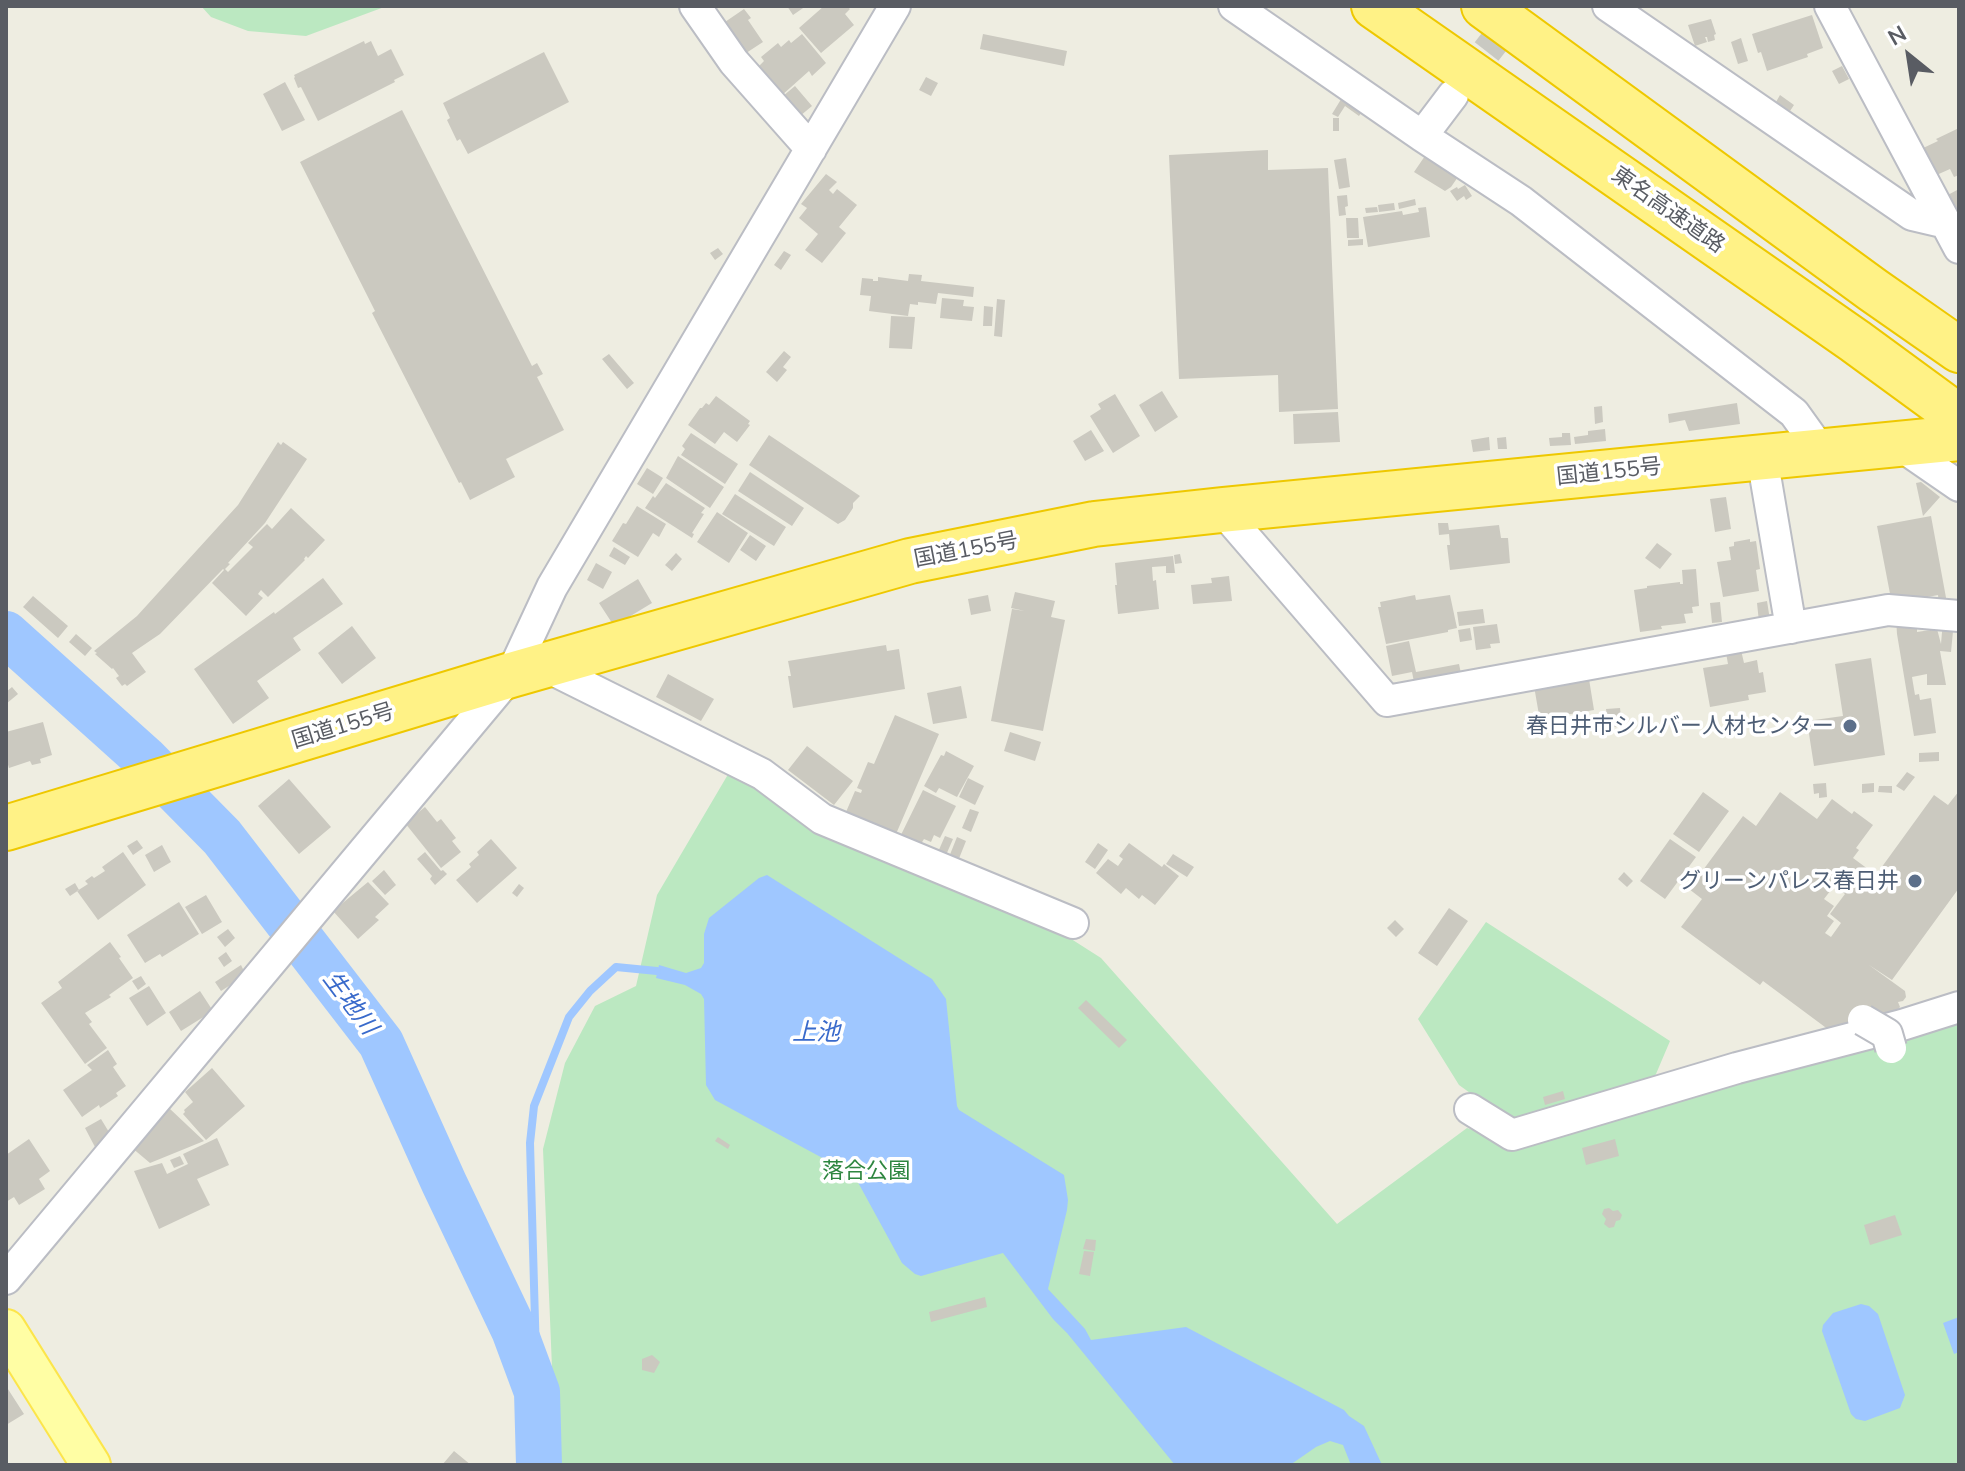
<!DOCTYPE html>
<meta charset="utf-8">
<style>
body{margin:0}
#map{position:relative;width:1965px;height:1471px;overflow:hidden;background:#eeede1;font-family:Mulish,sans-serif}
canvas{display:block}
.frame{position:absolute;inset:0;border:8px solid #595c63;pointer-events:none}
.north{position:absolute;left:1869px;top:16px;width:80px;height:80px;-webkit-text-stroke:6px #fff;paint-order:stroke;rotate:330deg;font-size:22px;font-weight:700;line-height:32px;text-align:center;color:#595c63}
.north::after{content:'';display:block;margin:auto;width:28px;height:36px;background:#595c63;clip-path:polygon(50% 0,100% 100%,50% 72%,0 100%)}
</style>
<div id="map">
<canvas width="1965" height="1471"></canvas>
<div class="frame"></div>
<div class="north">N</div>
</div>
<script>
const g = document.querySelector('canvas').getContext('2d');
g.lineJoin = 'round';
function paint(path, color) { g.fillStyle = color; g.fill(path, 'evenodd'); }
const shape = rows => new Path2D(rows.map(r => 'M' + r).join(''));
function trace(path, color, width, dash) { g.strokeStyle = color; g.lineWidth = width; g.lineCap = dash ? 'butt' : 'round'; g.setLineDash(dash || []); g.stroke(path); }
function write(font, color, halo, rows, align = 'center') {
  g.font = font + ' Mulish,"Noto Sans JP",sans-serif'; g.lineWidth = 7; g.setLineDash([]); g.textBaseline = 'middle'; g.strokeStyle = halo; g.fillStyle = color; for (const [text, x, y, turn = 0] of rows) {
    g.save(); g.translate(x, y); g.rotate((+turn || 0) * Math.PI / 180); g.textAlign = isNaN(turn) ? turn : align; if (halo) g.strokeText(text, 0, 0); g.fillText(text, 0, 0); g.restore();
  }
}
paint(shape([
 [201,6,387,6,306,36,248,31,211,17],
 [730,771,819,833,1054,928,1101,958,1337,1224,1467,1128,1511,1143,1879,1046,1959,1023,1959,1465,556,1465,543,1149,565,1063,595,1006,636,986,657,895],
 [1486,922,1670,1041,1653,1081,1509,1121,1459,1085,1418,1019]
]), '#bbe8c1');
paint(shape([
 [767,875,932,979,946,999,957,1106,959,1110,1064,1175,1068,1200,1067,1210,1048,1289,1085,1329,1091,1340,1186,1327,1344,1410,1349,1416,1364,1426,1382,1465,1351,1465,1343,1445,1330,1441,1316,1447,1290,1465,1175,1465,1067,1333,1053,1319,1003,1253,921,1276,915,1274,902,1263,854,1175,715,1100,706,1085,704,999,701,994,685,985,656,978,659,965,686,973,701,968,704,963,704,934,709,918,759,878],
 [1861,1304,1869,1306,1878,1314,1905,1395,1900,1408,1865,1421,1856,1419,1851,1414,1822,1331,1823,1325,1833,1313],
 [1959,1317,1959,1352,1954,1354,1943,1323]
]), '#9fc7ff');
trace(shape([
 [537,1392,530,1143,534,1106,569,1017,590,991,616,967,657,971]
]), '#9fc7ff', 8);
trace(shape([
 [6,634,144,758,222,837,381,1043,444,1183,514,1330,537,1392,539,1465]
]), '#9fc7ff', 46);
paint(shape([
 [787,6,806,6,793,15],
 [824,6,847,6,850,9,845,14,854,25,821,53,799,28],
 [744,9,751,18,748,20,763,42,740,57,717,24,724,19,725,22],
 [1812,15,1823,48,1807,54,1808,57,1767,71,1761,52,1758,53,1752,34],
 [1711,19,1716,34,1714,35,1715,40,1708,42,1707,37,1705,37,1707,42,1695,46,1688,25],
 [802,34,826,63,812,76,809,71,781,96,758,67,764,61,761,57,778,43,781,47,789,40,791,43],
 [983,34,1067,51,1064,66,980,49],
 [1741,38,1748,61,1738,64,1731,42],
 [364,41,365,44,371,41,378,56,391,49,404,75,394,80,395,82,318,121,301,87,298,88,294,78,295,77,294,75],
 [544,52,569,102,468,154,460,139,457,141,447,120,450,118,443,103],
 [1842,66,1849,79,1839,84,1832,71],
 [926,77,938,83,931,96,919,90],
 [285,82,305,120,282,131,263,94],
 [795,86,812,106,794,121,777,101],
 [1780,95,1794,105,1790,111,1776,102],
 [1343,96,1363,110,1359,116,1345,106,1338,117,1332,114],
 [402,110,532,366,537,363,543,374,537,377,564,430,506,459,515,477,470,500,461,482,459,483,372,313,375,311,300,162],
 [1333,118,1339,118,1339,131,1333,131],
 [1959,128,1959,175,1954,177,1950,169,1932,177,1919,150,1938,141,1936,139],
 [1268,150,1268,170,1328,168,1338,409,1279,412,1278,375,1179,379,1169,155],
 [1427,153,1460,174,1451,187,1445,191,1414,172],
 [1346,158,1350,187,1339,189,1334,160],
 [826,174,837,182,829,190,833,194,837,189,857,205,839,227,846,233,822,263,805,250,818,234,799,218,807,208,801,204],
 [1465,185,1472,196,1466,200,1464,196,1457,201,1450,191,1457,187,1458,189],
 [1959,189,1959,224,1944,197],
 [1347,195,1348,206,1345,207,1346,215,1339,216,1337,196],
 [1415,199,1416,205,1399,209,1398,203],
 [1394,203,1395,210,1379,212,1378,205],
 [1377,207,1378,212,1366,213,1365,208],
 [1426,207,1430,237,1368,247,1363,217,1402,211,1403,215,1419,212,1418,208],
 [1346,218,1358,218,1359,238,1347,238],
 [1363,239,1363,245,1348,246,1348,240],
 [718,248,723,254,715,260,710,253],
 [784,251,791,255,781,270,774,265],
 [909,274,922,275,921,281,974,287,973,297,938,293,936,304,918,302,918,305,910,304,908,316,869,311,871,296,860,295,862,278,873,279,873,281,878,281,878,277,908,281],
 [942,298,964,300,963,306,974,307,972,321,940,318],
 [997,299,1005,300,1002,337,994,336],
 [984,306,993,307,992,326,983,326],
 [891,316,915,317,912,349,889,348],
 [784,351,791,357,783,367,787,370,777,382,766,372],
 [609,354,634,383,627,389,602,359],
 [1162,391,1178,417,1155,432,1139,405],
 [1115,394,1140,436,1113,453,1090,416,1101,409,1098,404],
 [716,396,750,421,748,424,750,425,737,442,724,432,715,444,688,425,700,408,702,408,706,403,709,405],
 [1737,403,1740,424,1689,431,1685,420,1669,423,1668,414],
 [1602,406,1603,422,1595,424,1594,407],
 [1338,412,1340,442,1294,444,1293,414],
 [1605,429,1606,441,1575,444,1574,437,1588,435,1588,431],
 [1091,430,1104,451,1085,461,1073,441],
 [691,433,738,464,725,484,681,455,685,449,682,446],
 [1562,433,1570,433,1571,445,1550,446,1549,438,1562,437],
 [769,435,860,496,853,503,853,508,845,520,838,524,749,465],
 [1489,437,1490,450,1473,452,1471,440],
 [1506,437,1507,449,1498,449,1497,438],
 [278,442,281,445,283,442,307,459,265,523,228,563,230,564,225,569,228,572,253,547,248,543,267,524,272,529,291,508,325,540,308,558,306,556,304,559,305,560,268,597,261,590,258,594,263,598,246,616,212,583,224,570,223,569,160,634,132,653,146,672,127,686,125,684,122,686,116,678,119,676,113,668,112,669,95,654,97,653,94,651,137,616,238,505],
 [678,456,724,487,710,508,666,478],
 [647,468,663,478,653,494,637,484],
 [750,472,804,508,792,526,738,491],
 [1921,482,1940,497,1923,516,1916,483],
 [666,483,705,508,701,513,704,514,692,533,694,534,692,538,645,508,653,496,655,498],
 [735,494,786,527,774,546,722,514],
 [1726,497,1731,529,1715,532,1710,499],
 [637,506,666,524,659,537,653,533,638,557,612,541,623,523,626,524],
 [717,512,748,533,729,563,697,542],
 [1931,516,1947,603,1939,605,1938,595,1892,604,1877,526],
 [1438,523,1448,523,1449,530,1499,525,1501,538,1508,538,1510,563,1450,570,1447,545,1450,545,1449,534,1439,535],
 [750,535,766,546,756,561,740,550],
 [1750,539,1750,542,1756,541,1760,569,1756,570,1759,591,1723,597,1717,562,1731,560,1729,547,1734,546,1734,542],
 [1657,543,1672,554,1660,569,1645,558],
 [614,547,630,557,625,565,609,556],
 [676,553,682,559,672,571,665,565],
 [1180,554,1182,563,1175,564,1174,555],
 [1173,556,1175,573,1166,573,1166,566,1152,567,1153,581,1156,580,1159,609,1118,614,1115,585,1117,585,1115,563],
 [596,563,612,572,603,589,587,580],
 [1696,569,1699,606,1692,607,1693,613,1684,614,1686,623,1661,626,1662,629,1640,632,1634,590,1647,588,1647,586,1680,582,1680,584,1683,584,1682,570],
 [1229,576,1232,601,1193,604,1191,585,1212,583,1211,578],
 [323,578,343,604,293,638,301,650,257,681,269,698,233,724,194,669,274,612,275,614],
 [638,579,652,603,614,626,599,603],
 [1015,592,1055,601,1051,617,1065,620,1043,731,991,721,1012,609,1025,611,1011,608],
 [988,595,991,611,971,615,968,599],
 [1415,595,1416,600,1450,595,1457,628,1448,630,1448,632,1386,644,1378,607,1381,607,1380,602],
 [33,596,68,626,58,638,23,607],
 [1767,601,1770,620,1759,622,1757,603],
 [1720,602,1722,622,1712,623,1710,603],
 [1483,609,1485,623,1459,626,1457,612],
 [1896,618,1917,619,1917,632,1937,629,1941,644,1943,620,1954,621,1951,652,1940,651,1946,685,1927,685,1927,674,1912,677,1915,695,1919,694,1920,700,1931,698,1936,733,1914,736,1897,634],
 [1497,624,1500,643,1490,644,1491,648,1476,650,1473,627],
 [352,626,376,658,342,684,318,653],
 [1470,628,1472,640,1460,642,1458,630],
 [76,634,92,648,85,656,69,642],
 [1409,641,1416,672,1459,664,1463,683,1416,692,1412,672,1392,676,1386,646],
 [886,645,887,651,899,649,905,689,793,708,788,676,791,676,788,661],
 [1741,650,1744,663,1757,660,1759,673,1763,672,1766,692,1748,695,1749,700,1710,707,1703,668,1728,664,1726,653],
 [1871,658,1885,755,1814,766,1807,721,1843,716,1835,664],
 [668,674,714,699,701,721,656,697],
 [1589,679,1594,710,1542,719,1541,715,1539,715,1534,686],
 [961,686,967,718,933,724,927,693],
 [12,687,18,694,6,704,6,692],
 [1620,708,1622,726,1608,728,1606,709],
 [895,715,939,734,896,834,846,812,855,791,861,793,862,790,857,788,868,762,874,764],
 [43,722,52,755,40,759,41,763,32,765,30,761,9,768,6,758,6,732],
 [1010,732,1041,742,1035,761,1004,751],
 [807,746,853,781,834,805,788,770],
 [946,751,974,766,957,797,939,788,936,793,924,786,941,755,944,756],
 [1939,752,1939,761,1919,762,1919,753],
 [1907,772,1915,777,1904,791,1896,786],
 [968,778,984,786,975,805,959,797],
 [289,779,331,827,299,854,258,806],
 [1826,783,1827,797,1819,798,1819,793,1814,794,1813,784],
 [1874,783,1874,792,1862,793,1862,784],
 [1879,786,1892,786,1892,793,1878,792],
 [923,790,956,806,940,838,934,835,931,842,924,839,919,847,897,843],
 [1959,791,1959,888,1892,980,1869,965,1905,991,1906,997,1903,1001,1898,1002,1900,1007,1895,1013,1889,1014,1887,1012,1879,1024,1829,1030,1763,981,1760,985,1681,927,1702,899,1689,889,1743,816,1756,826,1780,792,1817,819,1832,799,1852,814,1854,811,1873,825,1856,848,1859,850,1853,858,1876,875,1934,795,1948,805],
 [1834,886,1845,894,1830,914,1841,923,1831,937,1825,933,1834,921,1827,916,1834,906,1824,899],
 [1703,792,1729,811,1699,852,1673,834],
 [425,807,437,822,441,819,456,838,452,841,461,852,441,868,405,823],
 [970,809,979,812,971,832,962,828],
 [945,836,953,839,946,855,938,852],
 [957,837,966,841,958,861,949,857],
 [491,839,517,868,477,903,456,880,471,867,469,864,479,855,477,852],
 [1670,839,1696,857,1665,899,1640,881],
 [137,840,143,848,133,855,127,846],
 [1098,843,1108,850,1095,869,1085,862],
 [1129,843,1162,867,1164,864,1179,876,1155,905,1142,895,1139,899,1126,888,1121,894,1096,873,1108,859,1118,866,1123,859,1119,856],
 [162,845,171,862,154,872,145,855],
 [123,852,146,885,98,920,77,891,88,884,85,881,92,876,94,878,105,871,102,867],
 [425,852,441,871,443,870,447,874,435,885,430,879,432,876,417,859],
 [1173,854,1194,867,1187,877,1166,864],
 [384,870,396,885,385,895,372,881],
 [1624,872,1633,881,1627,887,1618,879],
 [368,882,389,904,375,917,379,920,358,939,333,911],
 [75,883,79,890,70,896,65,889],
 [519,884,524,888,517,897,512,893],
 [206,895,222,922,202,934,185,907],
 [179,902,199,934,162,957,160,954,145,963,127,935],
 [1449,908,1468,921,1437,966,1418,953],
 [1395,920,1404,929,1396,937,1387,928],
 [228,929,235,938,225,947,217,937],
 [110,942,121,957,119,958,133,978,109,995,111,997,85,1013,92,1022,89,1024,107,1048,85,1064,41,1003,62,988,58,982],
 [226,952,232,961,224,967,218,958],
 [241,965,246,975,221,991,215,982],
 [141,976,146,984,138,990,132,981],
 [149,986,166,1013,147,1026,129,998],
 [200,991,213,1011,181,1031,169,1012],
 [1086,1000,1127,1040,1119,1048,1078,1008],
 [108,1050,117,1064,113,1067,126,1086,116,1093,118,1096,100,1108,99,1105,82,1117,63,1090,92,1070,87,1065],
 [212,1068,245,1106,206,1140,183,1114,185,1112,184,1110,193,1102,185,1092],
 [1563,1091,1565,1099,1545,1105,1543,1097],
 [169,1103,171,1105,169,1108,204,1141,150,1163,131,1147],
 [101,1119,112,1137,95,1147,85,1128],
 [718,1137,730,1145,728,1149,715,1141],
 [217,1138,229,1165,197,1179,210,1205,159,1229,134,1171,162,1163,167,1174,188,1164,183,1154],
 [29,1139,50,1171,39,1179,45,1189,19,1205,14,1197,6,1202,6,1155],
 [1615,1139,1619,1156,1586,1165,1582,1148],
 [180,1156,184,1164,174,1168,170,1160],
 [1609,1208,1613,1211,1618,1210,1622,1215,1620,1220,1616,1221,1614,1227,1609,1228,1604,1224,1606,1219,1602,1214,1604,1209],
 [1895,1215,1902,1235,1870,1245,1864,1225],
 [1086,1239,1096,1240,1095,1251,1083,1249],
 [1084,1251,1094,1252,1090,1276,1079,1274],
 [985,1297,987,1307,931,1322,929,1312],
 [652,1355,660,1362,654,1373,642,1370,642,1359],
 [6,1386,24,1414,6,1425],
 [454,1451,471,1465,442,1465]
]), '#cbc9c0');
trace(shape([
 [1459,87,1518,11]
]), '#c9c9c2', 30, [30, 15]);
const minor = shape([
 [695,6,734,62,811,149],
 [1234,6,1422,136,1521,201,1794,413,1822,452],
 [1608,6,1912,215,1946,223],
 [1830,6,1959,248],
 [1422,136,1453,95],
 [1898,444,1959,486],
 [1762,457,1791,628],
 [1222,510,1387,701,1888,610,1959,616],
 [545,666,762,774,822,819,1073,923],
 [1470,1109,1512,1135,1737,1068,1902,1025,1959,1007],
 [6,1279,511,675,552,587,895,6]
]);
const major = shape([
 [6,1329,91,1465]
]);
const highway = shape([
 [1374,6,1855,341,1959,417],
 [1484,6,1873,290,1959,350],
 [6,828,511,675,910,561,1094,524,1222,510,1959,438]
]);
trace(minor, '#bbbdc4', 34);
trace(major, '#fce54b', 42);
trace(highway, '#eec800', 48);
trace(minor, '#fff', 30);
trace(major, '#fffea4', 38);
trace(highway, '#fff286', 44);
const minorBridge = shape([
 [1863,1020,1887,1034,1891,1048]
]);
trace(minorBridge, '#bbbdc4', 34, []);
trace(minorBridge, '#fff', 30);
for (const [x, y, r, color] of [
 [1850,726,8,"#5c6f8a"],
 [1915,881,8,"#5c6f8a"]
]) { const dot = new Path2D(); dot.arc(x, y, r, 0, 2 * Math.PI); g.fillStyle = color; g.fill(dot); trace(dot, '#fff', 3); }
write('22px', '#595c63', '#fff', [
 ["東名高速道路",1668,210,35],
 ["国道155号",1609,472,-6],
 ["国道155号",966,550,-11],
 ["国道155号",343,726,-17]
]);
write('22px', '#4e5e75', '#fff', [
 ["春日井市シルバー人材センター",1834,726],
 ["グリーンパレス春日井",1899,881]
], 'right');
write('22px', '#2e8640', '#fff', [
 ["落合公園",866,1171]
]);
write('italic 24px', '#396acb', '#fff', [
 ["生地川",350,1003,53],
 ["上池",816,1033]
]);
</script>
